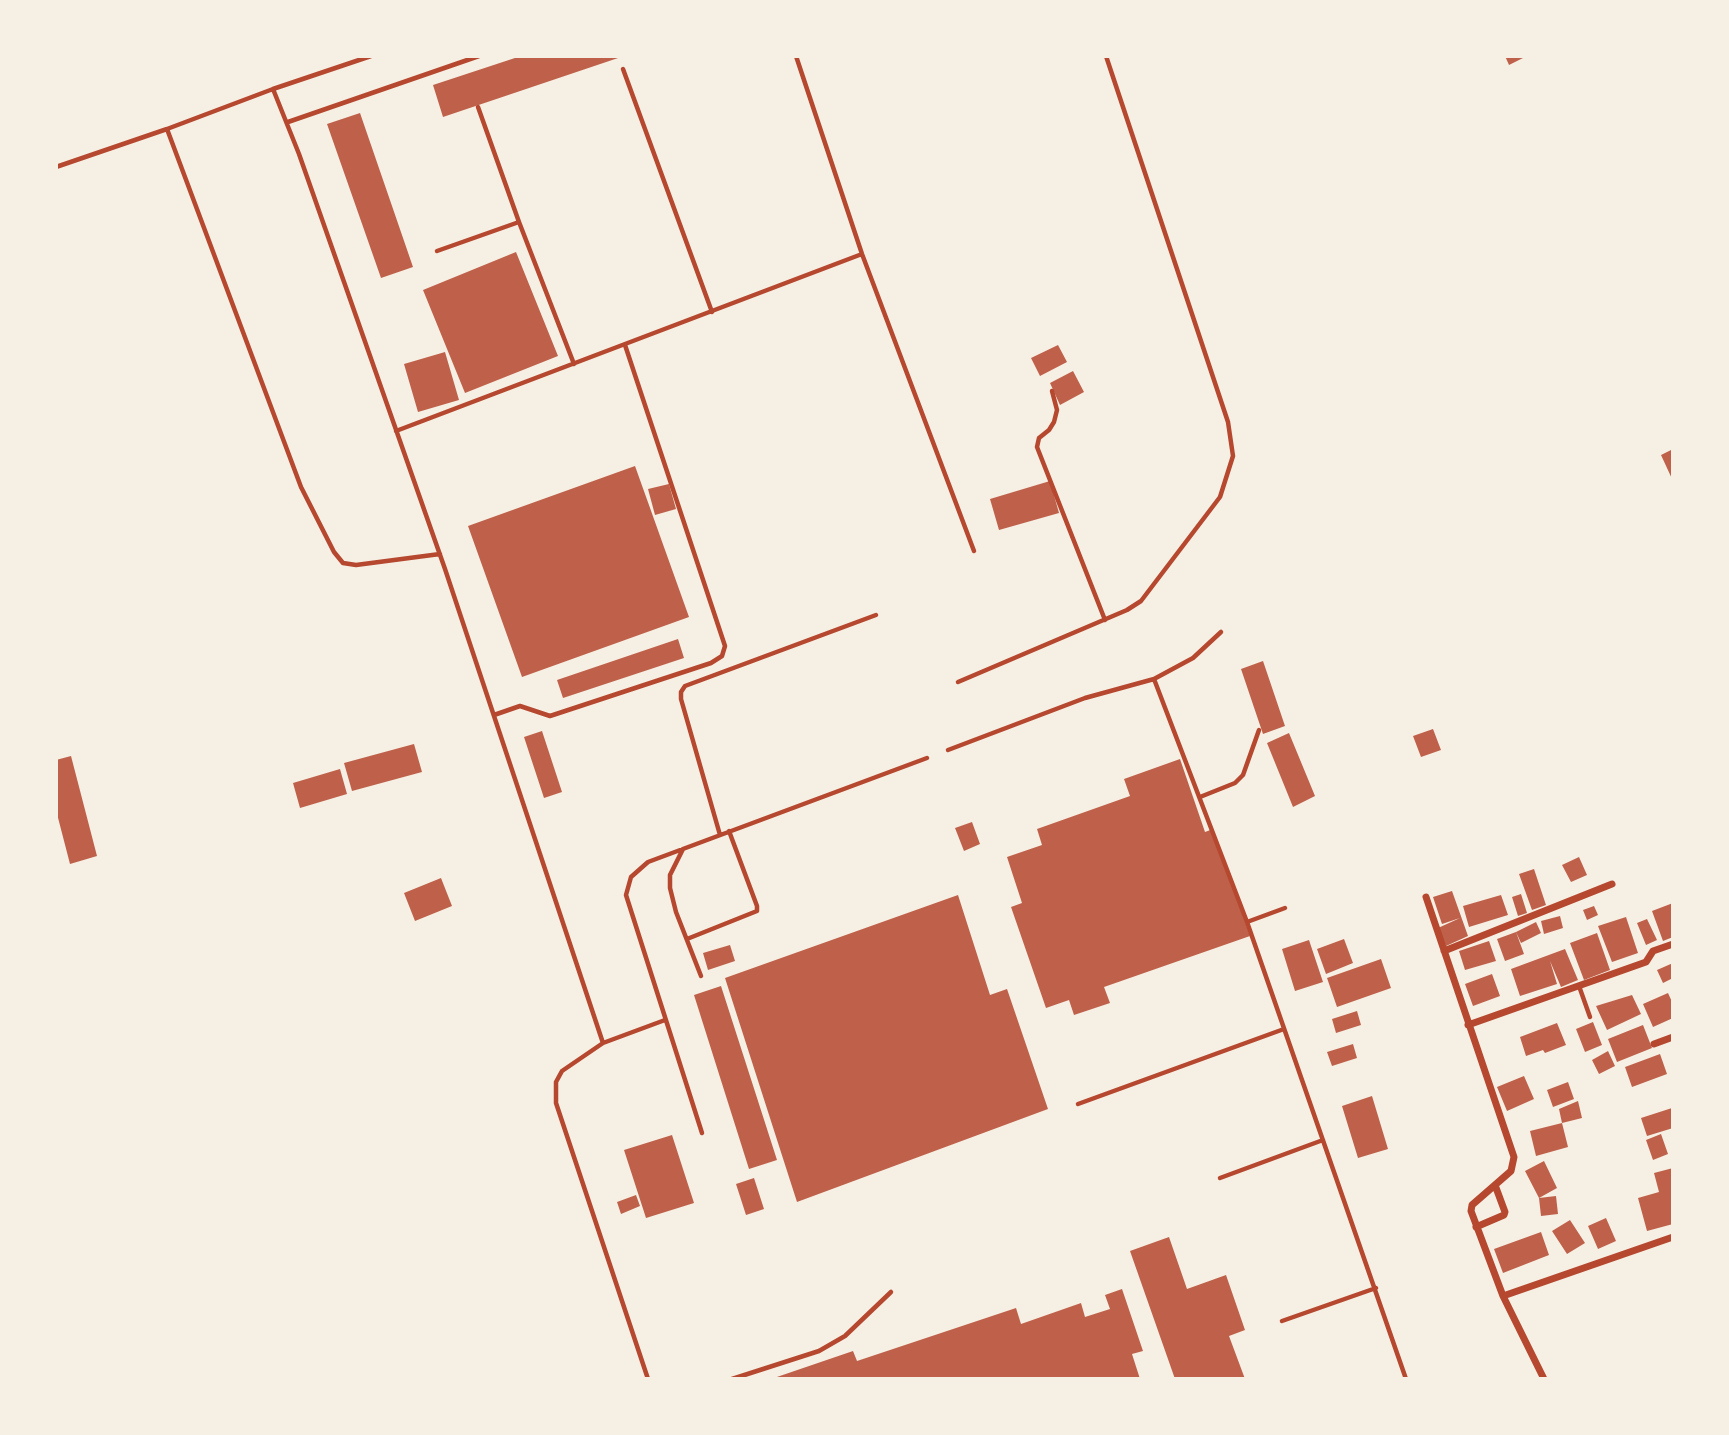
<!DOCTYPE html>
<style>
body{margin:0}
#map{position:relative;width:1729px;height:1435px;overflow:hidden;background:#f6efe4;font-family:"PT Sans Narrow",sans-serif}
canvas{display:block}
.frame{position:absolute;inset:0;border:58px solid #f6efe4;pointer-events:none}
</style>
<div id="map">
<canvas width="1729" height="1435"></canvas>
<div class="frame"></div>
</div>
<script>
const g = document.querySelector('canvas').getContext('2d');
g.lineJoin = 'round';
function paint(path, color) { g.fillStyle = color; g.fill(path, 'evenodd'); }
const shape = rows => new Path2D(rows.map(r => 'M' + r).join(''));
function trace(path, color, width, dash) { g.strokeStyle = color; g.lineWidth = width; g.lineCap = dash ? 'butt' : 'round'; g.setLineDash(dash || []); g.stroke(path); }
paint(shape([
 [521,56,624,56,443,117,433,85],
 [1505,56,1527,56,1509,65],
 [360,113,413,267,381,278,327,124],
 [516,252,558,356,465,393,423,290],
 [1058,345,1067,362,1040,376,1031,358],
 [445,352,459,400,418,412,404,364],
 [1073,371,1084,392,1060,405,1050,383],
 [1673,449,1673,481,1661,455],
 [635,466,689,617,522,677,468,526],
 [1050,481,1059,513,999,530,990,499],
 [669,484,676,509,655,515,648,489],
 [678,639,684,658,563,698,557,680],
 [1263,661,1285,726,1263,734,1241,669],
 [1433,729,1441,750,1421,757,1413,736],
 [542,731,562,792,544,798,524,737],
 [1289,733,1315,796,1293,807,1267,743],
 [414,744,422,772,352,791,344,763],
 [71,756,97,856,70,864,56,810,56,760],
 [1180,759,1205,832,1213,829,1250,936,1104,987,1110,1003,1074,1015,1069,1000,1046,1008,1011,907,1022,903,1007,857,1042,845,1037,829,1130,796,1124,779],
 [340,769,347,794,300,808,293,783],
 [972,822,980,844,964,851,955,828],
 [1579,857,1587,875,1571,882,1562,865],
 [1534,869,1546,905,1532,910,1519,874],
 [441,878,452,906,415,921,404,893],
 [1452,891,1468,936,1446,946,1438,928,1460,918,1442,924,1433,897],
 [1521,894,1527,913,1518,916,1512,897],
 [958,895,990,995,1007,989,1048,1109,797,1202,725,978],
 [1501,895,1508,915,1469,927,1463,906],
 [1673,903,1673,937,1663,941,1652,911],
 [1594,906,1598,915,1587,920,1583,910],
 [1560,916,1563,928,1544,934,1541,921],
 [1626,917,1638,953,1612,962,1598,926],
 [1647,919,1657,940,1646,945,1637,923],
 [1536,922,1541,933,1521,943,1516,932],
 [1516,932,1524,954,1505,961,1497,939],
 [1597,933,1610,970,1584,980,1570,943],
 [1344,939,1353,963,1326,974,1317,949],
 [1309,940,1323,982,1295,991,1282,949],
 [1489,941,1496,961,1465,970,1459,951],
 [730,945,735,961,708,970,703,953],
 [1565,949,1578,980,1561,987,1550,961,1557,984,1520,996,1511,969],
 [1381,959,1391,988,1337,1007,1327,978],
 [1673,963,1673,978,1663,983,1657,970],
 [1492,974,1500,996,1473,1006,1465,984],
 [721,986,777,1160,749,1169,694,995],
 [1668,993,1673,1004,1673,1018,1653,1027,1643,1004],
 [1632,995,1641,1014,1607,1030,1596,1006],
 [1357,1011,1361,1025,1336,1033,1332,1019],
 [1593,1022,1602,1045,1585,1052,1576,1029],
 [1557,1023,1566,1045,1545,1053,1543,1050,1526,1056,1520,1037],
 [1643,1025,1652,1048,1617,1062,1608,1039],
 [1353,1044,1357,1058,1332,1066,1327,1052],
 [1608,1051,1615,1066,1599,1074,1592,1060],
 [1660,1054,1667,1074,1632,1087,1625,1067],
 [1524,1076,1534,1099,1507,1111,1497,1087],
 [1568,1082,1574,1099,1553,1107,1547,1090],
 [1372,1096,1388,1149,1358,1158,1342,1106],
 [1578,1101,1582,1118,1562,1123,1568,1147,1536,1156,1530,1131,1562,1123,1559,1109],
 [1672,1108,1673,1128,1647,1136,1641,1118],
 [1661,1134,1668,1154,1653,1160,1646,1140],
 [672,1135,694,1203,646,1218,624,1150],
 [1544,1161,1557,1188,1539,1198,1556,1196,1558,1214,1541,1216,1539,1198,1525,1171],
 [1673,1168,1673,1224,1647,1231,1638,1198,1659,1192,1654,1173],
 [754,1178,764,1209,746,1215,736,1184],
 [636,1195,640,1206,621,1214,617,1202],
 [1606,1218,1616,1241,1598,1249,1588,1226],
 [1570,1220,1585,1243,1567,1254,1552,1231],
 [1541,1232,1549,1255,1503,1273,1494,1249],
 [1169,1237,1187,1289,1226,1275,1245,1330,1229,1336,1245,1379,1175,1379,1130,1251],
 [1122,1289,1143,1351,1132,1354,1140,1379,771,1379,853,1351,857,1361,1016,1308,1021,1324,1081,1303,1085,1317,1110,1309,1105,1295]
]), '#bf614a');
trace(shape([
 [796,56,862,254,974,551],
 [623,69,712,312],
 [273,89,371,56],
 [478,107,519,222,574,364],
 [288,122,479,56],
 [167,129,301,487,334,552,343,563,356,565,440,554],
 [56,167,167,129,273,89,299,154,445,569,603,1043],
 [437,251,519,222],
 [1052,391,1057,410,1054,422,1049,430,1039,438,1037,447,1105,620],
 [396,431,862,254],
 [1154,679,1193,658,1221,632],
 [958,682,1127,610,1141,601,1220,497,1233,456,1228,422,1106,56],
 [494,715,520,706,550,716,711,663,722,656,725,646,625,345],
 [948,750,1085,698,1154,679,1247,922,1406,1379],
 [1200,797,1235,783,1243,775,1259,730],
 [720,835,681,699,681,692,685,686,876,615],
 [683,849,670,875,670,888,676,912,701,976],
 [1247,922,1285,908],
 [687,939,757,911,757,906,729,831],
 [1579,986,1590,1017],
 [1078,1104,1284,1029],
 [702,1133,626,895,631,877,648,862,927,758],
 [1220,1178,1323,1140],
 [1282,1321,1376,1288],
 [648,1379,556,1103,556,1082,562,1071,603,1043,665,1020],
 [732,1379,819,1351,845,1336,891,1292]
]), '#b5482f', 4.5);
trace(shape([
 [1426,897,1514,1157,1511,1171,1472,1205,1471,1211,1503,1296,1544,1379],
 [1444,951,1612,884],
 [1468,1025,1646,962,1653,951,1673,944],
 [1654,1044,1673,1037],
 [1476,1227,1504,1215,1505,1212,1495,1185],
 [1503,1296,1673,1237]
]), '#b5482f', 7);
</script>
